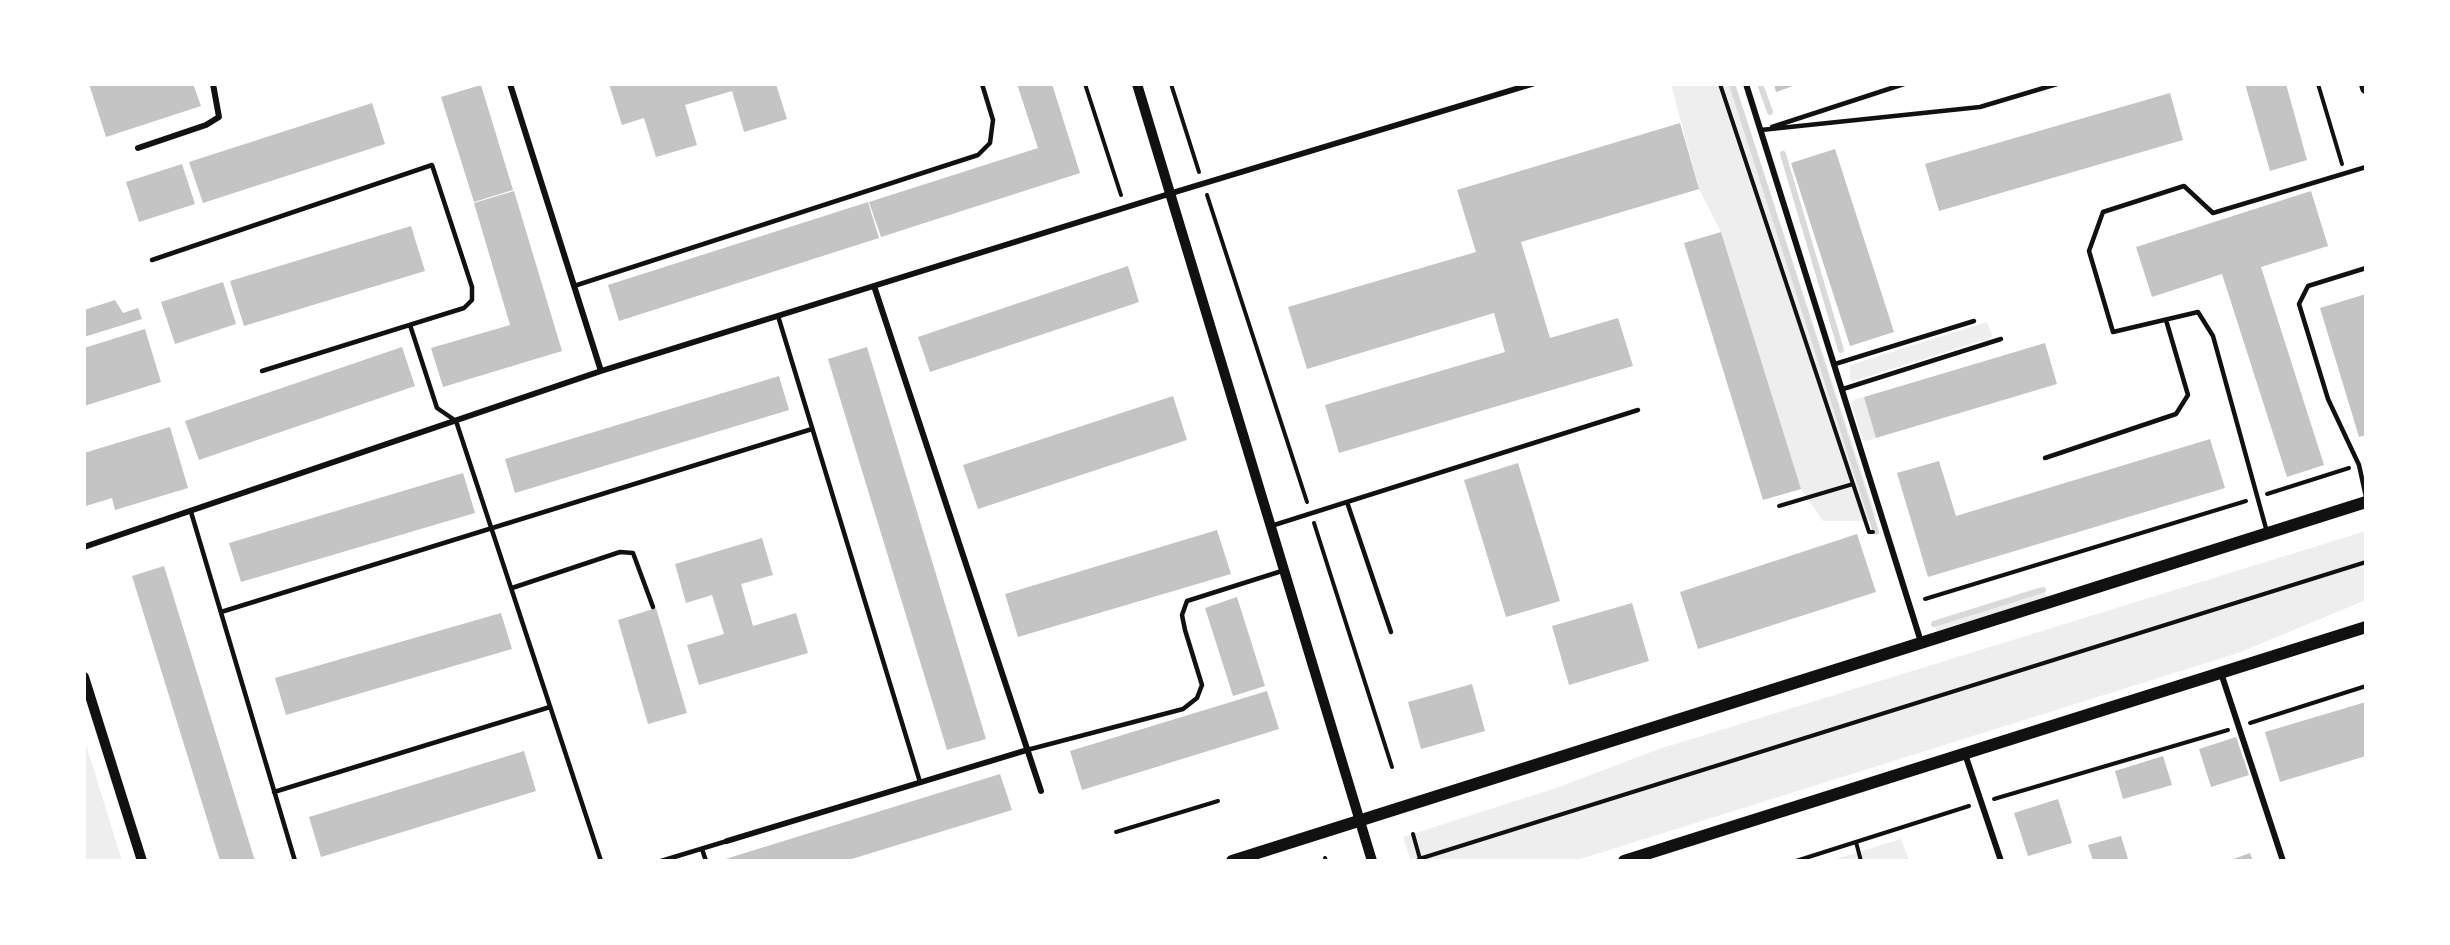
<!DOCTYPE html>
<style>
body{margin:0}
#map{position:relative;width:2450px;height:945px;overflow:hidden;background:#fff;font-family:Ubuntu,sans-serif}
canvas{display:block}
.frame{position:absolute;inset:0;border:86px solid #fff;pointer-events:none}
</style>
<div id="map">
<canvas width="2450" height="945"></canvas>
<div class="frame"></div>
</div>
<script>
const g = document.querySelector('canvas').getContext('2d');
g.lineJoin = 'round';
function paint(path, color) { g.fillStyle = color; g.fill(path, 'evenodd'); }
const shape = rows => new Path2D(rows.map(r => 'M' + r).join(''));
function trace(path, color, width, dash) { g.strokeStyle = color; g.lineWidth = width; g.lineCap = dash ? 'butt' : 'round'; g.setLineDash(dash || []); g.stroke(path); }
paint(shape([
 [1671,84,1735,84,1876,516,1865,521,1823,521,1801,489,1721,232,1699,189],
 [1987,322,1993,337,1854,381,1850,379,1850,365],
 [1864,397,1876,438,1867,441,1863,440,1851,404,1854,400],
 [2366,531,2366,600,2238,653,1574,861,1411,861,1403,837,1559,787,1656,750],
 [2040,587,2050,600,1940,636,1932,621],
 [84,738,122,861,84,861],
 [1901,839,1909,861,1829,861]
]), '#eee');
trace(shape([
 [1732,84,1876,532],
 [1760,84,1770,112],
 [1783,154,1841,350],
 [1934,624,2043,590]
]), '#d9d9d9', 6);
paint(shape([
 [89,84,193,84,201,106,106,137],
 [609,84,776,84,787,119,744,132,732,91,685,105,697,145,656,157,644,118,622,125],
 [1017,84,1052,84,1080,173,881,237,869,202,1038,148],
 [1774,84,1799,84,1776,92],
 [2245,84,2286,84,2307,160,2270,171],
 [481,85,513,190,474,202,441,97],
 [2170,93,2183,140,1939,211,1925,164],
 [372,103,385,144,203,203,189,162],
 [1680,123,1699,189,1521,242,1550,338,1618,318,1633,366,1339,453,1325,405,1505,352,1494,313,1307,369,1288,307,1476,252,1457,190],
 [1835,149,1894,332,1850,346,1791,163],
 [182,164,195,204,139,222,126,182],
 [514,191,562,351,443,387,431,348,510,325,474,203],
 [2311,191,2328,246,2261,267,2324,465,2287,477,2222,274,2152,297,2136,247],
 [868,202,879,238,619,321,608,285],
 [411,226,425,271,244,326,230,281],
 [1721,232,1801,489,1763,500,1684,243],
 [1128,266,1139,302,930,372,918,337],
 [223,282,236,324,175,344,161,302],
 [2366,294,2366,435,2359,437,2320,308],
 [115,300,123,313,138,308,142,319,84,337,84,310],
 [145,329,161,382,84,406,84,348],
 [2045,343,2057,384,1876,438,1864,397],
 [402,347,415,386,199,460,185,421],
 [867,347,986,739,947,750,828,359],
 [779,376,789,410,515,493,505,459],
 [1173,396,1187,440,978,509,963,465],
 [170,427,188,488,115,510,112,498,86,506,84,453],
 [2210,439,2225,488,1928,577,1897,473,1939,461,1956,516],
 [1518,463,1560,601,1506,617,1464,480],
 [463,473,475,513,241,582,229,543],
 [1217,530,1231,574,1018,637,1005,594],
 [1857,534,1876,592,1698,649,1680,592],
 [762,538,773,575,741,584,753,626,796,613,808,653,699,685,687,645,724,634,712,595,686,603,675,564],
 [164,566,255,861,220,861,132,576],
 [1237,597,1265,686,1233,696,1205,608],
 [1632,603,1649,661,1569,685,1552,626],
 [656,608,687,713,648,724,618,620],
 [501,613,512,649,286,715,275,678],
 [1472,684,1485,731,1421,749,1408,702],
 [1267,691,1279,729,1082,790,1070,751],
 [2366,702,2366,756,2280,782,2265,732],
 [2236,737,2249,775,2211,787,2199,749],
 [524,751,536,791,321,857,309,817],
 [2163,756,2172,785,2123,799,2115,771],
 [1000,774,1012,810,845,861,719,861],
 [2058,799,2072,843,2028,856,2014,813],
 [2121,836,2128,859,2093,861,2088,845],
 [2250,853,2253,861,2228,861]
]), '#c4c4c4');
trace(shape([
 [1085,84,1121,195],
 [1171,84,1199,172],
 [1720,84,1869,532,1873,532],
 [2318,84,2342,164],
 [1207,195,1307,502],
 [2267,494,2349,468],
 [1779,506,1853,484],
 [1314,523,1392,767],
 [1925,599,2246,501],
 [2250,723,2366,686],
 [1994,799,2228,730],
 [1116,832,1218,801],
 [1413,834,1420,859],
 [1856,842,1861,861],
 [1325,858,1326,861],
 [1419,859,2366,562],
 [1796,861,1969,806]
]), '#111', 4);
trace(shape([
 [1772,127,1904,84],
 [1761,130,1980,107,2057,84],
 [152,260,432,165,472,287,472,300,464,308,262,371],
 [2366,268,2308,286,2299,304,2328,399,2359,465,2366,497],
 [574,286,978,155,990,143,993,120,982,84],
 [778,316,920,782],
 [410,325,437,408,456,421,601,861],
 [1835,364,1974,321],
 [1843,389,2001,339],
 [2045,458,2176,414,2188,395,2166,320],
 [1347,502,1391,632],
 [191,512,295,861],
 [1271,526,1638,410],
 [2267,532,2213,336,2198,312,2113,332,2089,251,2103,212,2184,186,2213,213,2366,167],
 [512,588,620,552,633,553,653,607],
 [221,612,812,429],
 [1027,750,1183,709,1197,698,1202,685,1185,630,1182,615,1187,601,1285,570],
 [274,792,550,707],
 [702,849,706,861],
 [661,861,727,841]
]), '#111', 4.5);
trace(shape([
 [510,84,601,371],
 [1746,84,1921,642],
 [138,148,206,125,219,117,213,84],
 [874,286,1041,791],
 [84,547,601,371,1172,193,1532,84],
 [2221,673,2283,861],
 [1965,754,2001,861],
 [727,841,1027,750]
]), '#111', 6);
trace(shape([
 [1137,84,1372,861],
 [84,677,142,861]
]), '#111', 10);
trace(shape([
 [2365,84,2366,88],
 [1232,861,2366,502],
 [1624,861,2366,627]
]), '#111', 12);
</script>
